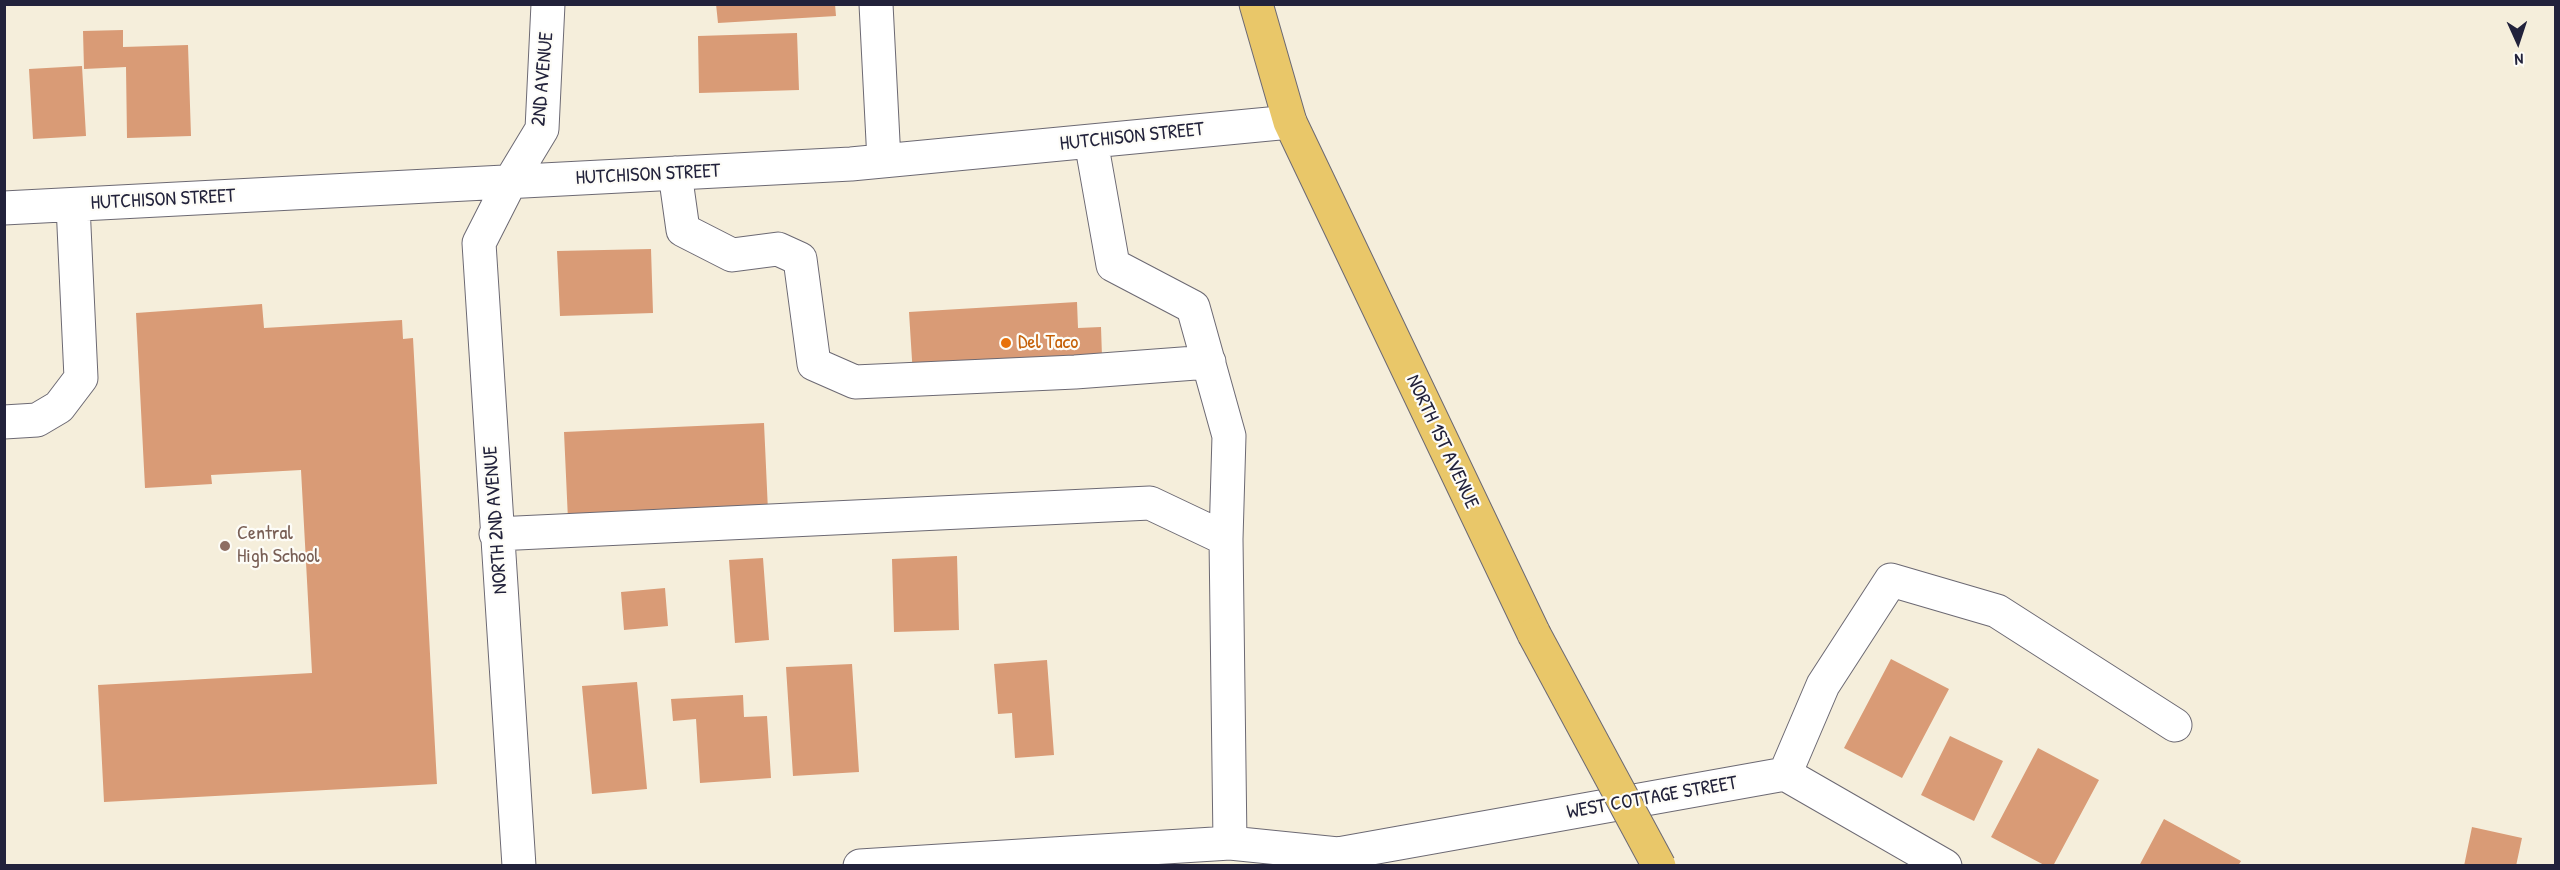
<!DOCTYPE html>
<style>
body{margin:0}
#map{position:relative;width:2560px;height:870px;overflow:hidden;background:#f5eedb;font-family:"Patrick Hand",sans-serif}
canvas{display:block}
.frame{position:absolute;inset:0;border:6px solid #22223b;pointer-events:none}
.north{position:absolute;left:2488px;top:12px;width:60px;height:60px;-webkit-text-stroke:4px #fdfcf7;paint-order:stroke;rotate:177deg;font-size:16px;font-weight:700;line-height:24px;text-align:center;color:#22223b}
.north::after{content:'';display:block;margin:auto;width:21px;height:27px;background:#22223b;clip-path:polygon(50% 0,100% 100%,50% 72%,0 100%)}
</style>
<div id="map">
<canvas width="2560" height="870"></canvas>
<div class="frame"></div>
<div class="north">N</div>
</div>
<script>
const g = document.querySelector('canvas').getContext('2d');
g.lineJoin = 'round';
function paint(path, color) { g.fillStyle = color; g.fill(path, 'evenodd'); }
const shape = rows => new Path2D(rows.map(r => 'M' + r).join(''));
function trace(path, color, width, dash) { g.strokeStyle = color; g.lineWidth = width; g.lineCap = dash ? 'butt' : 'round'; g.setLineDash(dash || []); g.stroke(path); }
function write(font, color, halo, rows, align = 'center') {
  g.font = font + ' "Patrick Hand",sans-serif'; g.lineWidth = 4.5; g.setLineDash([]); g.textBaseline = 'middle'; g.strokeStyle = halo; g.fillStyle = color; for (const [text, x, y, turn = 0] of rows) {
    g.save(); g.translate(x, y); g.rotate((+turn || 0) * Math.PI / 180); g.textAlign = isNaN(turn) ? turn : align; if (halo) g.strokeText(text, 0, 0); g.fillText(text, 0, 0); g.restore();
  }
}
paint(shape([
 [716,4,835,4,836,16,718,23],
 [123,30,123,47,188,45,191,136,127,138,126,67,84,69,83,31],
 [797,33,799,90,699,93,698,36],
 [82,66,86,136,33,139,29,69],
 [651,249,653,313,560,316,557,251],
 [1077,302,1078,328,1101,327,1102,357,913,376,909,312],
 [262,304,264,328,402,320,403,339,413,338,437,784,104,802,98,685,312,673,301,470,211,475,212,484,145,488,136,313],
 [764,423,768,511,568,520,564,432],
 [957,556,959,630,894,632,892,559],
 [763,558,769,640,735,643,729,560],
 [665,588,668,626,624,630,621,592],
 [1891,659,1949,689,1902,778,1844,748],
 [1047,660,1054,755,1015,758,1012,713,998,714,994,664],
 [852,664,859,772,793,776,786,667],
 [637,682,647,789,592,794,582,686],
 [743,695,744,717,767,716,771,778,700,783,696,719,673,721,671,699],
 [1950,736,2003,761,1974,821,1921,795],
 [2038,748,2099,780,2053,866,2046,866,1991,837],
 [2164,819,2241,861,2238,866,2139,866],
 [2472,827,2522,838,2516,866,2464,866]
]), '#d99b76');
const minor = shape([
 [876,4,884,161],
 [1091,141,1113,265,1193,307,1229,436,1226,539],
 [675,173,683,230,732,255,778,249,800,259,814,364,855,382,1075,372,1209,362],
 [4,208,851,164,1290,122],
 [4,422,37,420,59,407,81,378,73,205],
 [496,534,1150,503,1226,539,1230,843],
 [1785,774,1823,685,1891,580,1997,611,2175,725],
 [519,866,479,243,510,182,542,129,548,4],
 [860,866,1230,843,1338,854,1785,774,1945,866]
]);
const major = shape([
 [1256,4,1290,122,1534,634]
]);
trace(minor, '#6c6973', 35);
trace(major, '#6c6973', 35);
trace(minor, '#fff', 33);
trace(major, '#e9c769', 33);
const majorBridge = shape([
 [1534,634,1659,866]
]);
trace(majorBridge, '#6c6973', 35, []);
trace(majorBridge, '#e9c769', 33);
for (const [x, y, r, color] of [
 [1006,343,6,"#e8710a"],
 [225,546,6,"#8d6e63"]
]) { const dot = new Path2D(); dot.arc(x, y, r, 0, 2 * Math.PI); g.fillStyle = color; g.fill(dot); trace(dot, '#fdfcf7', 2); }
write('20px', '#22223b', '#fdfcf7', [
 ["2ND AVENUE",543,79,-85],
 ["HUTCHISON STREET",1132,137,-6],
 ["HUTCHISON STREET",648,175,-3],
 ["HUTCHISON STREET",163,200,-3],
 ["NORTH 1ST AVENUE",1442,442,65],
 ["NORTH 2ND AVENUE",496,520,-94],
 ["WEST COTTAGE STREET",1652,798,-10]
]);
write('20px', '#c56008', '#fdfcf7', [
 ["Del Taco",1018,343]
], 'left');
write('20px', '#785e54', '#fdfcf7', [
 ["Central",237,534],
 ["High School",237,557]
], 'left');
</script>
